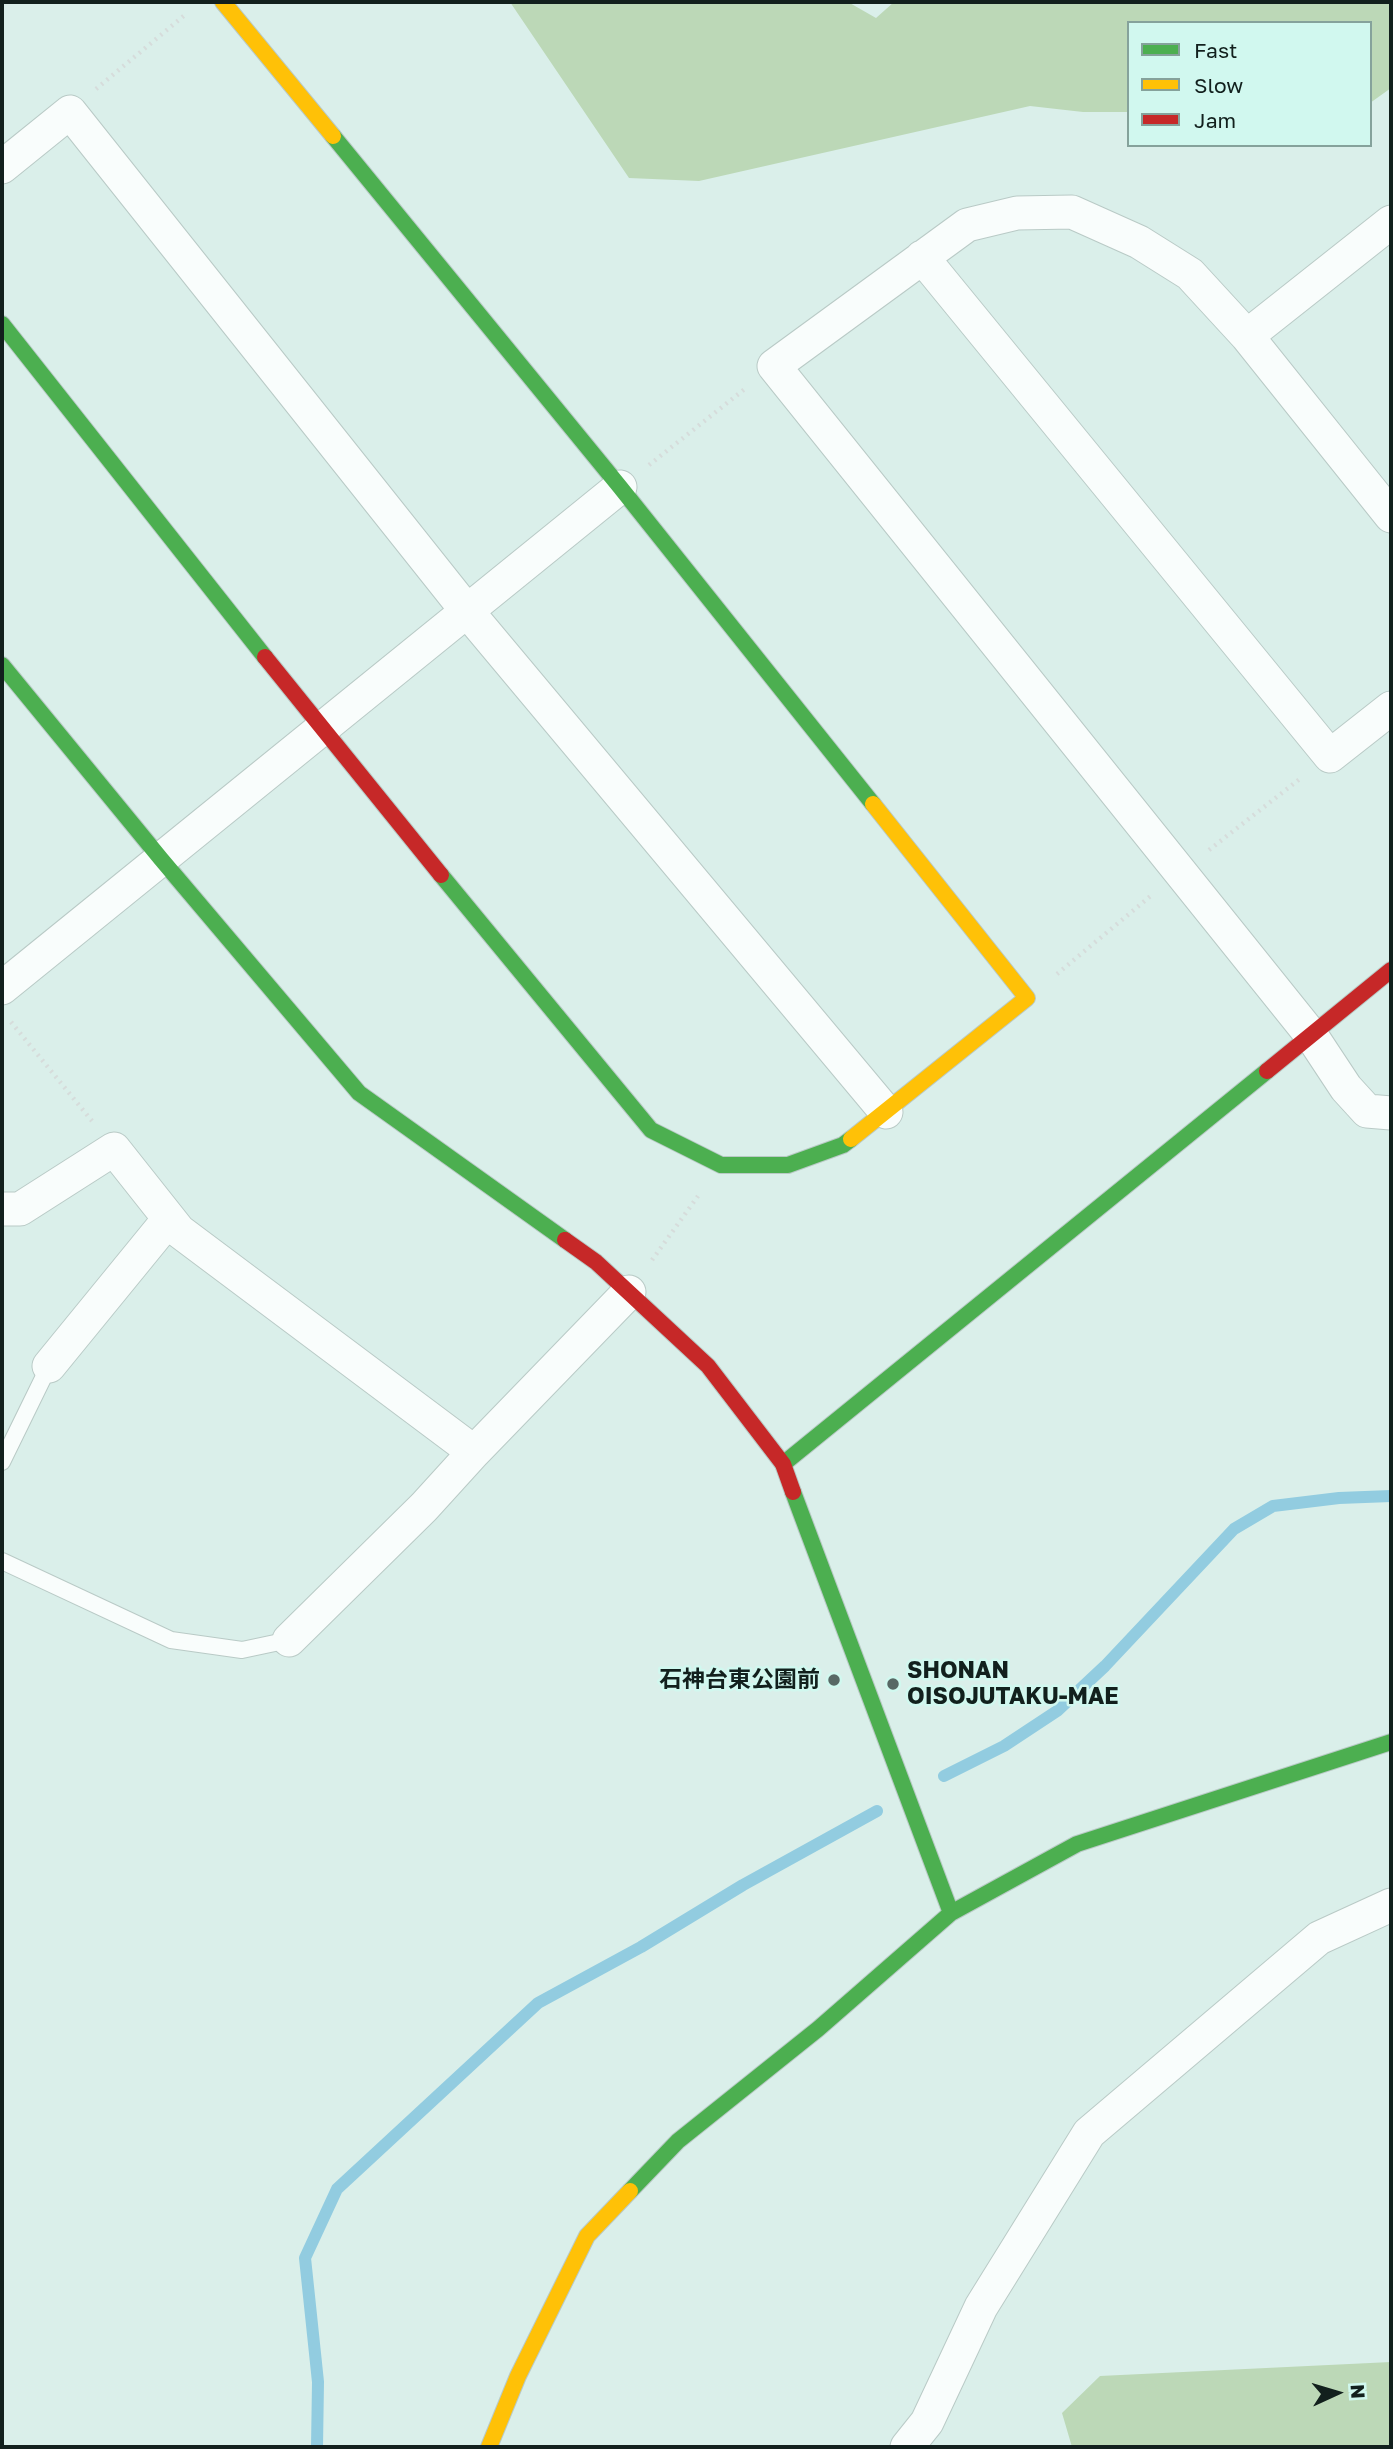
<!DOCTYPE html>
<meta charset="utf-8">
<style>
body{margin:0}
#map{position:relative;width:1393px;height:2449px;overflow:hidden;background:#daefea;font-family:"Golos Text",sans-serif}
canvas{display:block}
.frame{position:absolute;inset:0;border:4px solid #12201d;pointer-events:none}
.legend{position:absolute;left:1127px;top:21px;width:245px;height:126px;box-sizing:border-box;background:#d1f8ef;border:2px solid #85a29b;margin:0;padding:9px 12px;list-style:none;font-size:21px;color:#12201d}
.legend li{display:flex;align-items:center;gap:14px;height:35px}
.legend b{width:35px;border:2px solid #85a29b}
.north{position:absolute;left:1302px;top:2358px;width:70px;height:70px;-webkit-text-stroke:5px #d1f8ef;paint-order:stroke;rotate:86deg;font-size:19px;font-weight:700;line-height:28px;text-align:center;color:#12201d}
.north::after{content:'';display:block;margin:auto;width:24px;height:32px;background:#12201d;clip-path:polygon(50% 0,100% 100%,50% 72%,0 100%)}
</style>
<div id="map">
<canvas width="1393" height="2449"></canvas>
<div class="frame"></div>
<ul class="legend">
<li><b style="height:9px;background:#4caf50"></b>Fast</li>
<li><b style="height:9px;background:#ffc107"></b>Slow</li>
<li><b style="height:9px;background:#c62828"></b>Jam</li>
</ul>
<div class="north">N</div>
</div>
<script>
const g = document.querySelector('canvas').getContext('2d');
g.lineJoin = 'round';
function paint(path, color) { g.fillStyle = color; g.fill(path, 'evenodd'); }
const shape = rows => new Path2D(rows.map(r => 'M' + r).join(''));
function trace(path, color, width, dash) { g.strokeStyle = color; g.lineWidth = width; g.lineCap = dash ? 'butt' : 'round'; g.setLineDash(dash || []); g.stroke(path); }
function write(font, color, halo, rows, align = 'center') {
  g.font = font + ' "Golos Text","Noto Sans JP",sans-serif'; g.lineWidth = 5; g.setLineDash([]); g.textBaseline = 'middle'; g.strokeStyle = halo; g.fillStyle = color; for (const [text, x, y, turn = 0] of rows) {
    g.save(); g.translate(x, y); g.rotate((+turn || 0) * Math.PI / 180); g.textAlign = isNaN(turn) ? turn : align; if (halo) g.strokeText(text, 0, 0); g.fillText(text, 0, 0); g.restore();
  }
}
paint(shape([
 [510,2,848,2,876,18,894,2,1391,2,1391,88,1370,103,1370,23,1129,23,1129,112,1083,112,1030,106,699,181,629,178],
 [1391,2362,1391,2447,1072,2447,1062,2413,1100,2376]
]), '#bcd8b7');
trace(shape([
 [944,1776,1004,1746,1057,1711,1105,1666,1234,1529,1273,1506,1339,1498,1391,1496],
 [317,2447,318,2382,305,2258,337,2189,538,2003,641,1947,743,1885,877,1811]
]), '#92cce0', 12);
const lane = shape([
 [2,1462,49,1366],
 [2,1561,171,1640,242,1650,289,1640]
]);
const street = shape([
 [2,167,70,112,467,611,886,1112],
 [1391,222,1247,336,1391,516],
 [922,257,1330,756,1391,708],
 [1247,336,1190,274,1139,242,1072,212,1017,213,967,225,774,366,1311,1035,1346,1088,1367,1111,1391,1113],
 [2,988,620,487],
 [2,1209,20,1209,114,1149,179,1231,474,1452,629,1292],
 [49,1366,169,1219],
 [289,1640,424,1507,474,1452],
 [907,2447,927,2422,981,2307,1089,2133,1319,1938,1391,1905]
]);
const fast = shape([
 [333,136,620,487,873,804],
 [2,324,265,657],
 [2,665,161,859,359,1093,565,1240],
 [441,875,651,1130,721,1165,788,1165,843,1145,851,1139],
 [783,1464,1267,1071],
 [793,1492,951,1913],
 [630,2191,678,2141,818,2029,951,1913,1077,1844,1391,1742]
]);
const slow = shape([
 [223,2,333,136],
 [851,1139,1027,998,873,804],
 [489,2447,518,2376,587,2236,630,2191]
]);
const jam = shape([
 [265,657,441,875],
 [1267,1071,1391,970],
 [565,1240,596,1262,708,1366,783,1464,793,1492]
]);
trace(lane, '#b9cac6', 18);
trace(street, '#b9cac6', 35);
trace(fast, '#b9cac6', 18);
trace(slow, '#b9cac6', 18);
trace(jam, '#b9cac6', 18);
trace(shape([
 [96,89,186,14],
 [649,465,746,388],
 [1209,850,1301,778],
 [1057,974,1153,894],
 [11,1022,92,1121],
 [652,1260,698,1196]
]), '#d6dcdb', 4.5, [2, 5]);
trace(lane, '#f9fdfc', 16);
trace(street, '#f9fdfc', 33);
trace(fast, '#4caf50', 16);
trace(slow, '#ffc107', 16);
trace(jam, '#c62828', 16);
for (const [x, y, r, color] of [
 [834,1680,7,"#586865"],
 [893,1684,7,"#586865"]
]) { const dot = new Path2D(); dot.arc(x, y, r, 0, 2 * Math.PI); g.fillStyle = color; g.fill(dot); trace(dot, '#d1f8ef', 2.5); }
write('bold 23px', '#12201d', '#d1f8ef', [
 ["SHONAN",907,1671],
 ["OISOJUTAKU-MAE",907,1697],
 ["石神台東公園前",820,1680,"right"]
], 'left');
</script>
